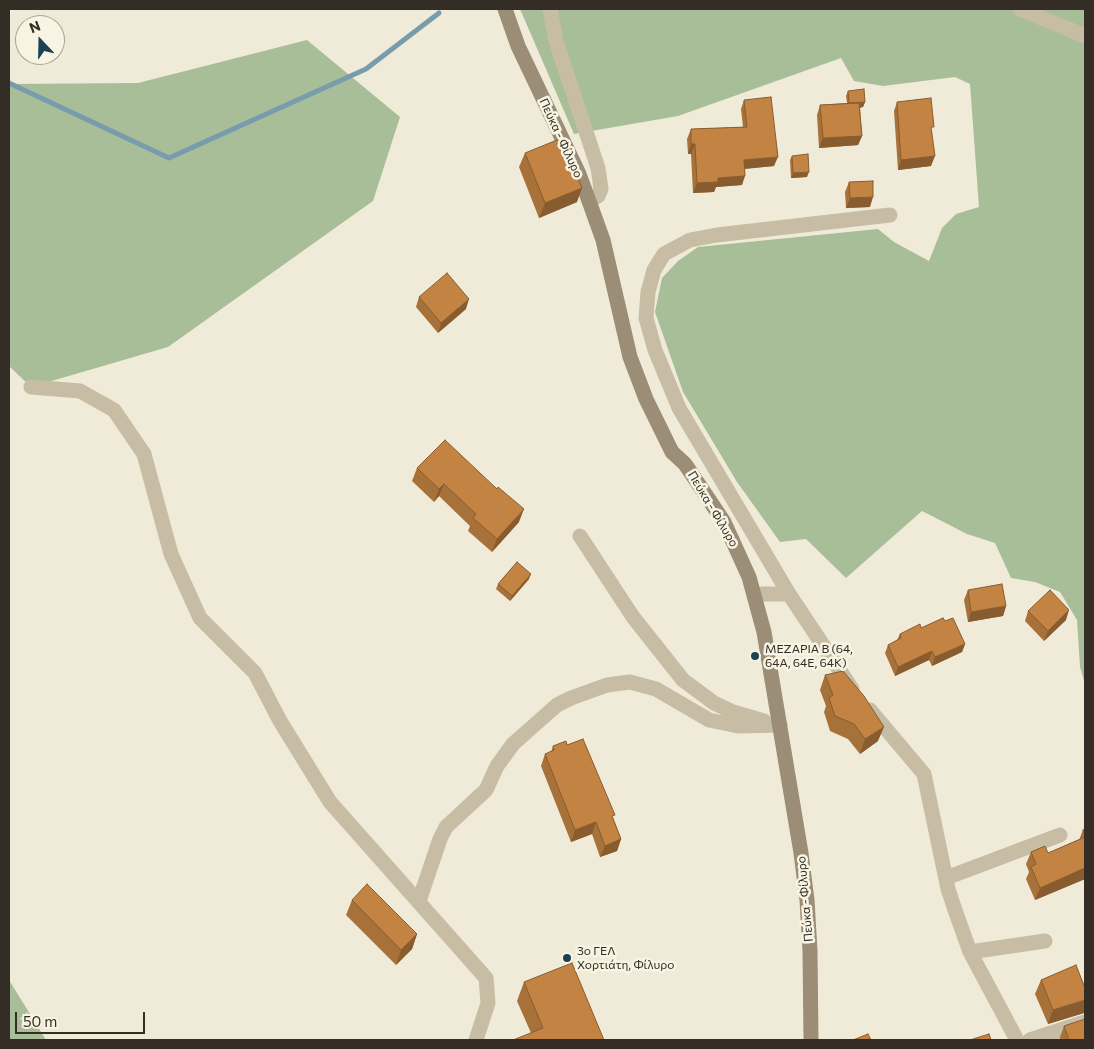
<!DOCTYPE html>
<meta charset="utf-8">
<style>
body{margin:0}
#map{position:relative;width:1094px;height:1049px;overflow:hidden;background:#f0ebd8;font-family:Commissioner,sans-serif}
canvas{display:block}
.frame{position:absolute;inset:0;border:10px solid #332d26;pointer-events:none}
.north{position:absolute;left:15px;top:15px;width:50px;height:50px;box-sizing:border-box;background:#f8f4e3;border:1px solid #a9a497;border-radius:50%;rotate:339deg;font-size:14px;font-weight:700;line-height:20px;text-align:center;color:#332d26}
.north::after{content:'';display:block;margin:auto;width:18px;height:22px;background:#1d4153;clip-path:polygon(50% 0,100% 100%,50% 72%,0 100%)}
.scale{position:absolute;left:15px;top:1012px;width:130px;height:22px;box-sizing:border-box;border:2px solid #332d26;border-top:0;padding-left:6px;font-size:15px;line-height:18px;white-space:nowrap;color:#332d26;-webkit-text-stroke:4px #f8f4e3;paint-order:stroke}
</style>
<div id="map">
<canvas width="1094" height="1049"></canvas>
<div class="frame"></div>
<div class="north">N</div>
<div class="scale">50 m</div>
</div>
<script>
const g = document.querySelector('canvas').getContext('2d');
g.lineJoin = 'round';
function paint(path, color) { g.fillStyle = color; g.fill(path, 'evenodd'); }
const shape = rows => new Path2D(rows.map(r => 'M' + r).join(''));
function trace(path, color, width, dash) { g.strokeStyle = color; g.lineWidth = width; g.lineCap = dash ? 'butt' : 'round'; g.setLineDash(dash || []); g.stroke(path); }
function write(font, color, halo, rows, align = 'center') {
  g.font = font + ' Commissioner,sans-serif'; g.lineWidth = 5; g.setLineDash([]); g.textBaseline = 'middle'; g.strokeStyle = halo; g.fillStyle = color; for (const [text, x, y, turn = 0] of rows) {
    g.save(); g.translate(x, y); g.rotate((+turn || 0) * Math.PI / 180); g.textAlign = isNaN(turn) ? turn : align; if (halo) g.strokeText(text, 0, 0); g.fillText(text, 0, 0); g.restore();
  }
}
paint(shape([
 [520,9,1085,9,1085,684,1080,667,1077,620,1060,592,1035,582,1011,578,995,543,967,534,922,511,846,578,806,539,780,542,737,482,683,392,655,312,662,278,678,261,698,247,878,229,894,242,929,261,942,228,956,214,979,207,970,84,955,77,883,86,854,81,841,58,678,116,574,134],
 [307,40,400,117,373,201,168,347,31,387,9,366,9,84,138,83],
 [9,980,46,1040,9,1040]
]), '#a8be98');
trace(shape([
 [9,83,169,158,366,69,439,13]
]), '#789cac', 5);
trace(shape([
 [550,9,556,41,598,168,601,189,598,196,589,201],
 [1020,9,1085,36],
 [31,387,80,391,114,410,144,454,171,554,200,618,255,673,280,721,330,802,486,978,488,1003,476,1040],
 [580,536,633,617,683,680,714,703,733,712,764,721],
 [754,594,789,594,852,689],
 [789,594,679,408,655,350,646,318,648,292,654,270,664,254,690,240,717,235,890,215],
 [870,710,924,774,948,889,955,910,970,952,1017,1040],
 [946,878,1060,835],
 [419,901,440,839,446,827,486,790,497,766,513,744,557,705,571,698,607,685,630,682,656,689,709,720,738,726,780,725],
 [970,952,1045,941],
 [1030,1040,1085,1022]
]), '#c7bda4', 15);
trace(shape([
 [505,9,518,46,579,174,589,201,603,240,630,357,646,399,672,452,685,464,724,522,749,577,764,632,801,853,807,900,810,951,811,1040]
]), '#9b8d76', 15);
paint(shape([
 [848,91,865,102,863,107,860,108,862,136,858,145,819,148,817,115,820,105,847,103,846,96],
 [744,100,774,166,745,169,742,185,716,187,714,192,693,193,691,154,688,154,687,139,691,129,743,127,741,109],
 [897,102,932,132,931,166,898,170,894,111],
 [525,153,577,202,539,218,519,167],
 [792,156,807,177,791,178,790,160],
 [849,182,870,207,846,208,845,192],
 [419,297,466,309,438,333,416,307],
 [417,468,519,522,492,552,468,531,470,526,439,496,434,502,412,481],
 [529,579,510,601,496,589,498,584],
 [968,590,1006,606,1003,616,968,622,964,600],
 [1028,611,1066,620,1044,641,1025,621],
 [945,621,965,644,962,652,932,666,929,660,895,676,885,653,888,645,897,640,900,634],
 [825,675,878,741,860,754,848,739,830,731,824,712,826,706,820,690],
 [567,745,613,818,621,839,617,851,600,857,592,834,571,842,541,766,545,754,551,752,553,746],
 [1083,830,1085,830,1085,879,1035,900,1026,879,1029,872,1026,864,1031,852,1048,853,1079,840],
 [352,900,417,934,412,949,396,965,346,915],
 [1041,980,1084,1013,1048,1024,1035,994],
 [524,982,604,1040,531,1033,517,1001],
 [1064,1026,1085,1040,1059,1040]
]), '#a7713a');
paint(shape([
 [865,102,863,107,847,109,849,104],
 [862,136,858,145,819,148,823,138],
 [691,144,695,144,691,154,688,154],
 [935,156,931,166,898,170,901,160],
 [778,157,774,166,741,169,744,160],
 [809,172,807,177,791,178,793,173],
 [745,176,742,185,716,187,714,192,693,193,697,183,718,178],
 [582,188,577,202,539,218,545,203],
 [873,197,870,207,846,208,850,198],
 [469,299,466,309,438,333,441,323],
 [444,484,439,496,434,502,439,489],
 [524,509,519,522,492,552,497,539],
 [531,574,529,579,510,601,512,596],
 [1006,606,1003,616,968,622,971,612],
 [1069,610,1066,620,1044,641,1048,631],
 [965,644,962,652,932,666,935,657],
 [932,651,929,660,895,676,898,667],
 [884,727,878,741,860,754,865,739],
 [596,822,592,834,571,842,575,830],
 [621,839,617,851,600,857,605,846],
 [1085,862,1085,879,1035,900,1040,888],
 [417,934,412,949,396,965,401,950],
 [1085,1000,1085,1010,1084,1013,1048,1024,1053,1010]
]), '#885c2f');
const building = shape([
 [864,89,865,102,849,103,848,91,864,89],
 [771,97,778,157,744,160,745,176,718,178,718,182,697,183,695,144,691,144,691,129,747,127,744,100,771,97],
 [931,98,934,127,931,127,935,156,901,160,897,102,931,98],
 [859,103,862,136,823,138,820,105,859,103],
 [562,138,582,188,545,203,525,153,562,138],
 [808,154,809,172,793,173,792,156,808,154],
 [873,181,873,197,850,198,849,182,873,181],
 [447,273,469,299,441,323,419,297,447,273],
 [445,440,497,489,498,487,524,509,497,539,473,518,476,514,444,484,439,489,417,468,445,440],
 [517,562,531,574,512,596,498,584,517,562],
 [1002,584,1006,606,971,612,968,590,1002,584],
 [1050,590,1069,610,1048,631,1028,611,1050,590],
 [943,618,945,621,953,618,965,644,935,657,932,651,898,667,888,645,901,638,900,634,920,624,921,628,943,618],
 [843,671,864,696,884,727,865,739,854,724,835,716,829,698,833,695,825,675,843,671],
 [583,739,615,815,612,816,621,839,605,846,596,822,575,830,545,754,554,750,553,746,566,741,567,745,583,739],
 [1083,830,1085,830,1085,837,1083,830],
 [1085,837,1085,868,1040,888,1031,867,1036,864,1031,852,1045,846,1048,853,1085,837],
 [367,884,417,934,401,950,352,900,367,884],
 [572,963,604,1040,513,1040,543,1028,524,982,572,963],
 [1076,965,1085,988,1085,1000,1053,1010,1041,980,1076,965],
 [1085,1019,1085,1040,1069,1040,1064,1026,1085,1019],
 [868,1034,871,1040,853,1040,868,1034],
 [989,1034,991,1040,970,1040,989,1034]
]);
paint(building, '#c28343');
trace(building, '#885c2f', 1);
for (const [x, y, r, color] of [
 [755,656,5,"#1d4153"],
 [567,958,5,"#1d4153"]
]) { const dot = new Path2D(); dot.arc(x, y, r, 0, 2 * Math.PI); g.fillStyle = color; g.fill(dot); trace(dot, '#f8f4e3', 2); }
write('12px', '#332d26', '#f8f4e3', [
 ["Πεύκα - Φίλυρο",561,138,65],
 ["Πεύκα - Φίλυρο",713,509,59],
 ["Πεύκα - Φίλυρο",805,899,-95]
]);
write('12px', '#332d26', '#f8f4e3', [
 ["ΜΕΖΑΡΙΑ B (64,",765,649],
 ["64Α, 64Ε, 64Κ)",765,663],
 ["3ο ΓΕΛ",577,951],
 ["Χορτιάτη, Φίλυρο",577,965]
], 'left');
</script>
